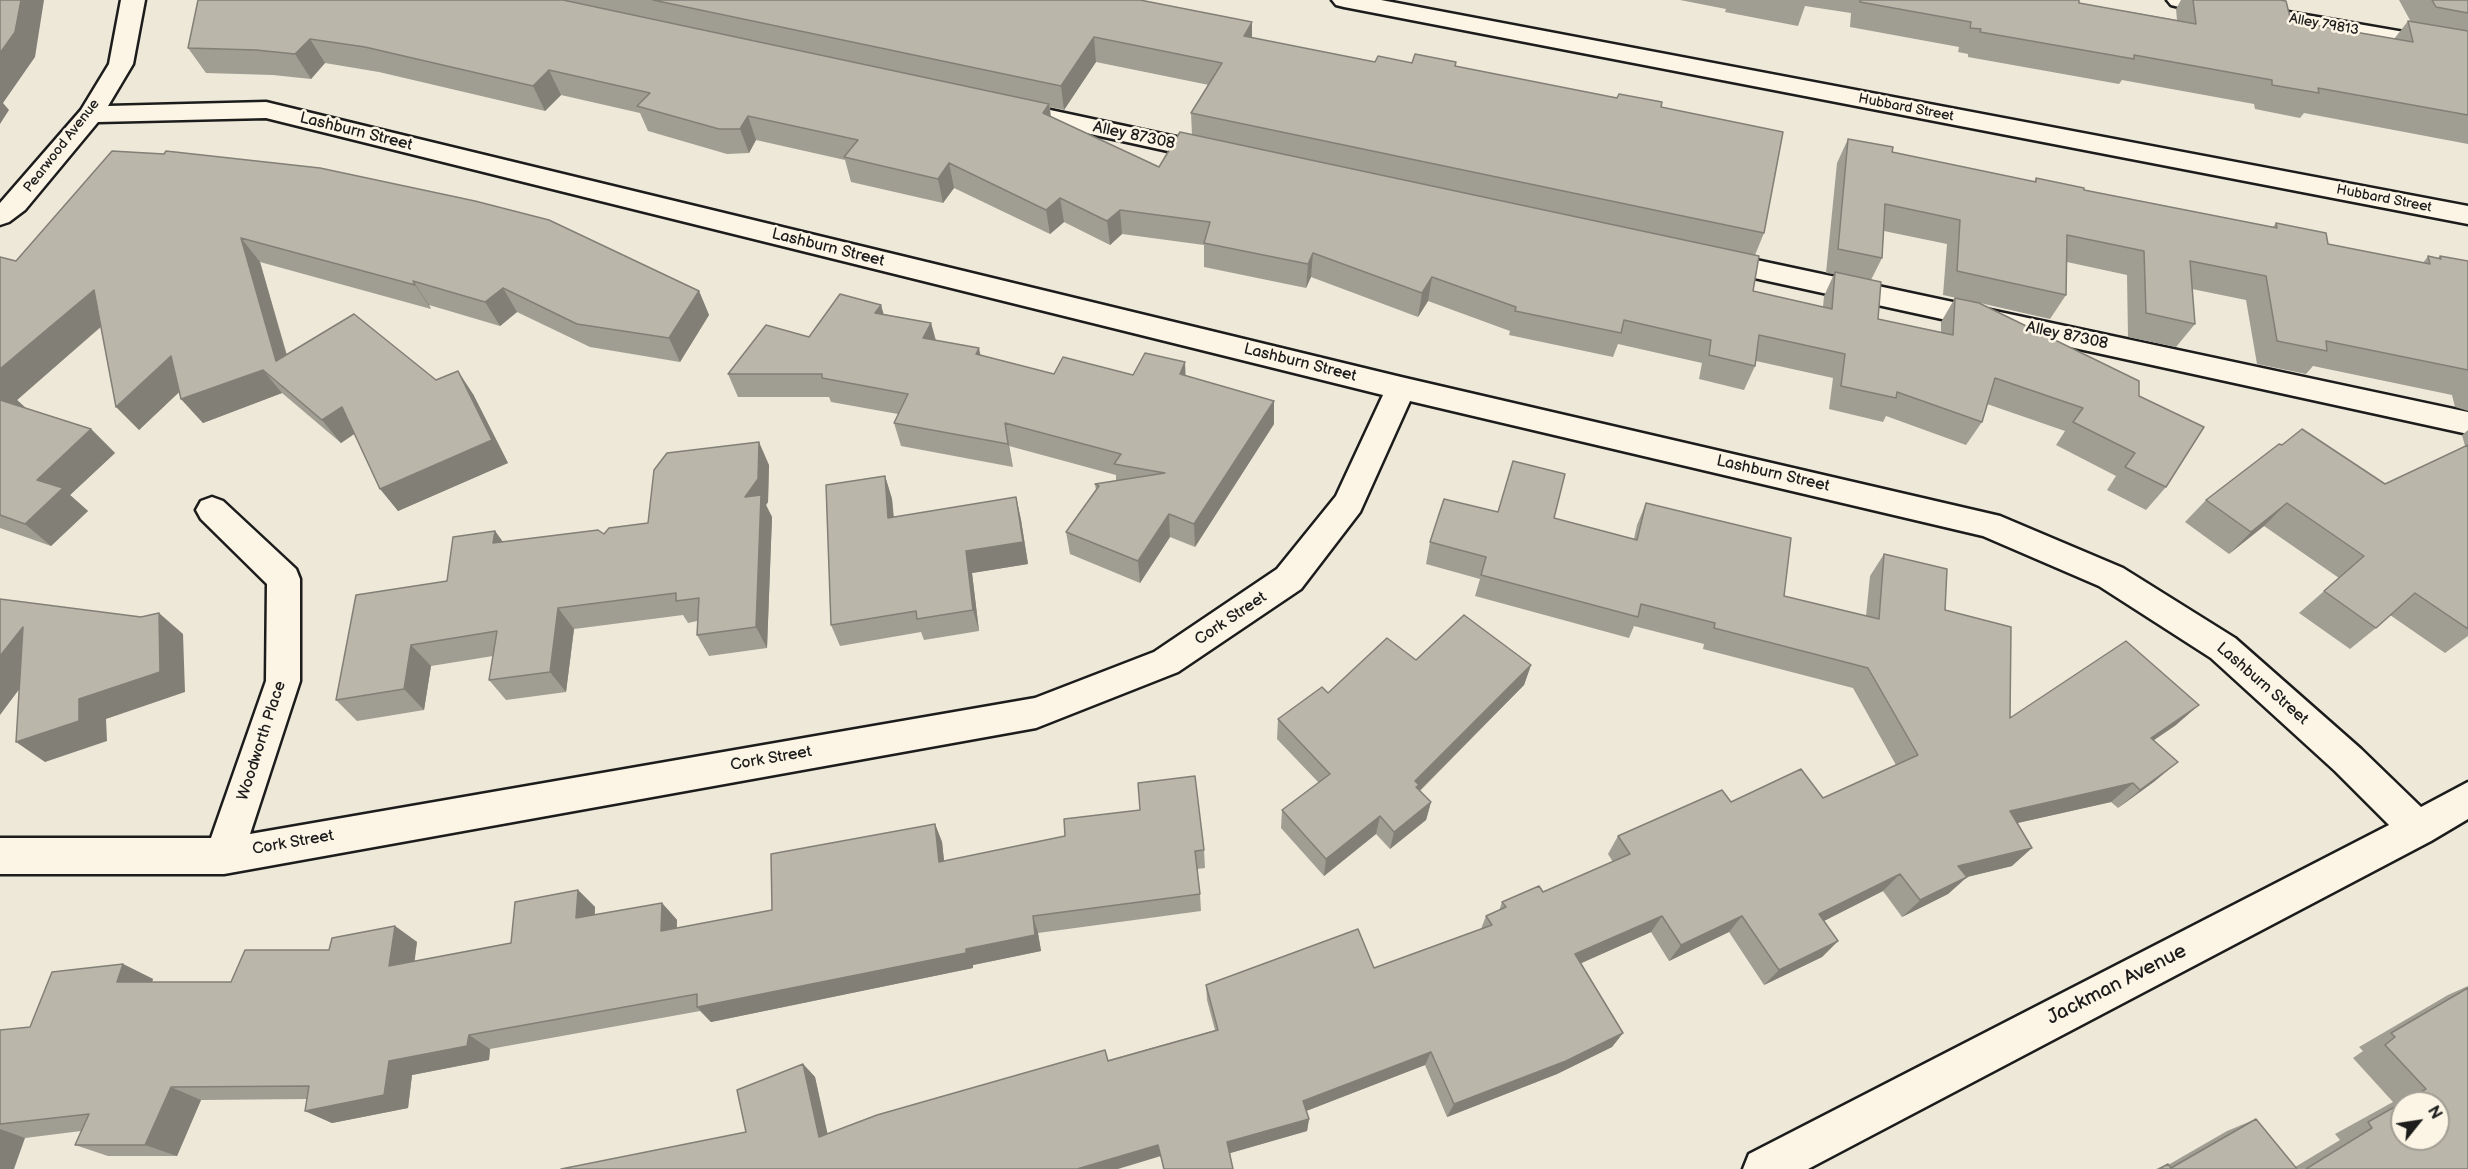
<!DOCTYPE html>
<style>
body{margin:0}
#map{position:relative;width:2468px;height:1169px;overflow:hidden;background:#eee8d9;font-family:"Balsamiq Sans",sans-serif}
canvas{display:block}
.north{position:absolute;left:2390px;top:1091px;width:60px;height:60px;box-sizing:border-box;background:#fcf5e5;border:2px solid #a29e95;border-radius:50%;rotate:60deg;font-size:16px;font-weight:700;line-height:24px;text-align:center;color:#1c1c1c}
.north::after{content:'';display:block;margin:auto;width:21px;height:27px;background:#1c1c1c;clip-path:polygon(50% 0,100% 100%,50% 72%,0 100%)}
</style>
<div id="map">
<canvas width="2468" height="1169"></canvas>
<div class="north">N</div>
</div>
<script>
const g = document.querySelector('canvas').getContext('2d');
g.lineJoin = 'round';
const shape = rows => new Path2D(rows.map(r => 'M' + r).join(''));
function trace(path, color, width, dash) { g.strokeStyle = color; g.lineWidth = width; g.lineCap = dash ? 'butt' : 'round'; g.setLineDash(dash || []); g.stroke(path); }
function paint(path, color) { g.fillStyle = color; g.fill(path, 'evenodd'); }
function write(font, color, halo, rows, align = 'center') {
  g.font = font + ' "Balsamiq Sans",sans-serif'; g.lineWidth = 5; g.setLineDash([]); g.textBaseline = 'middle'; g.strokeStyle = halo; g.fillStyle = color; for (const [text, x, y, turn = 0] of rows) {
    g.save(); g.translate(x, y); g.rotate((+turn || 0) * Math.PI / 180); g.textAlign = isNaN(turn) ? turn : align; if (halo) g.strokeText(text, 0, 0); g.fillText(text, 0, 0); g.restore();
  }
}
const minor = shape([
 [121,0,145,0,133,64,108,106,266,102,1401,377,2000,516,2123,568,2235,638,2361,749,2421,807,2468,782,2468,819,2431,841,1808,1169,1743,1169,1749,1154,2389,825,2335,771,2211,658,2099,586,1983,536,1410,401,1360,512,1301,589,1178,672,1036,728,224,874,0,874,0,838,211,838,266,681,267,584,201,519,196,510,201,501,212,497,223,501,296,569,300,579,300,681,250,834,1035,698,1154,652,1277,569,1336,496,1383,395,266,118,98,122,25,210,9,222,0,225,0,203,81,110,109,64,121,0],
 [2167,0,2219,0,2468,43,2468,57,2179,7,2171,5,2167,0],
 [1013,102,1218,146,1227,148,1231,154,1227,160,1218,162,1004,115,1001,110,1004,105,1013,102],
 [1714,251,2468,412,2468,434,1704,267,1700,260,1704,253,1714,251]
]);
const major = shape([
 [1332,0,1381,0,2468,206,2468,224,1344,7,1336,5,1332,0]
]);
trace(minor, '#1c1c1c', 5);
trace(major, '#1c1c1c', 5);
paint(minor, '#fcf5e5');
paint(major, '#fcf5e5');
paint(shape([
 [198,0,1140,0,1252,22,1252,38,1375,62,1456,62,1456,67,1661,107,1764,233,1755,255,1753,291,1823,307,1824,296,1834,274,1826,273,1837,163,1848,139,1892,152,2034,182,2036,178,2084,190,2273,227,2276,223,2328,244,2423,263,2428,256,2438,258,2440,256,2468,261,2468,411,2455,407,2452,395,2313,366,2306,374,2257,364,2246,300,2192,289,2195,324,2176,347,2128,337,2127,275,2067,262,2066,295,2050,319,1980,303,2139,396,2166,487,2146,510,2107,490,2116,476,2056,445,2065,431,1987,404,1982,422,1966,445,1886,416,1883,422,1829,409,1833,378,1756,361,1755,366,1744,390,1699,379,1702,363,1618,344,1613,357,1509,335,1510,331,1428,301,1418,317,1311,277,1306,288,1204,267,1204,245,1122,234,1110,245,1064,222,1050,234,954,188,943,203,851,182,845,160,756,140,749,153,727,154,648,131,640,113,561,95,545,111,379,72,325,63,311,79,273,75,206,73,188,48],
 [1096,62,1209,85,1191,113,1192,135,1159,167,1051,117,1050,107,1064,110],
 [1884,231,1947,244,1943,295,1975,302,1955,298,1941,322,1941,332,1878,319,1871,280,1882,258],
 [1680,0,2079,0,2079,3,2177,20,2176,9,2181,0,2280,0,2291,21,2394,39,2408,21,2411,22,2399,0,2468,0,2468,144,2304,113,2300,118,2255,109,2254,104,2122,80,2119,84,1968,57,1968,54,1958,52,1959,47,1850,27,1851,13,1805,6,1798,26,1725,12,1726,9],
 [112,151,699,291,709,315,680,362,590,347,517,312,500,326,429,305,431,309,260,262,287,355,436,380,473,394,508,463,398,511,354,434,341,443,282,393,203,423,181,399,179,392,139,430,101,327,17,400,27,409,91,429,115,453,70,495,88,511,51,546,0,528,0,257,16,261],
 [881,305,883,314,931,323,936,340,981,355,1054,374,1186,376,1274,424,1195,547,1170,537,1140,583,1070,554,1066,532,1096,490,1095,484,1116,481,1116,475,1009,446,1013,467,901,446,894,423,898,414,831,402,829,397,738,397,728,374,809,337],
 [2468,430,2468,636,2445,653,2390,615,2376,628,2350,649,2299,613,2339,578,2264,526,2229,554,2185,522,2206,500,2385,484,2465,446,2462,435],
 [769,465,768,502,766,505,772,517,767,648,709,656,697,635,697,621,688,623,683,615,574,629,566,692,506,700,489,680,493,656,431,666,424,710,357,721,336,700,447,581,495,531,503,542,604,534,648,523],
 [885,476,892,499,894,517,1016,497,1021,520,1028,564,972,573,979,631,924,640,921,632,840,646,831,625],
 [1646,503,1784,596,1866,616,1870,576,1884,554,1945,610,2010,718,2176,725,2154,740,2155,781,2118,808,2111,802,2017,823,2012,866,1967,877,1948,894,1902,917,1883,891,1824,921,1838,941,1822,957,1764,985,1729,932,1669,961,1651,932,1581,963,1623,1033,1612,1047,1557,1074,1447,1117,1425,1065,1306,1111,1309,1119,1307,1131,1230,1153,1233,1169,1163,1169,1161,1156,746,1132,803,1064,815,1077,827,1134,1108,1060,1215,1030,1207,1000,1206,985,1374,968,1481,929,1486,916,1499,911,1502,902,1543,892,1613,862,1608,854,1618,836,1731,802,1823,798,1896,765,1853,688,1703,649,1704,644,1634,626,1629,638,1475,596,1480,579,1426,564,1430,542,1498,512,1554,518,1634,539,1637,525],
 [1416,660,1531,665,1524,685,1420,791,1431,802,1426,820,1390,849,1376,834,1324,876,1281,828,1282,810,1319,783,1277,739,1278,719,1328,693],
 [935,824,942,842,944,861,1204,850,1205,868,1197,869,1200,894,1201,911,1038,933,1041,951,973,965,973,968,711,1022,700,1011,490,1049,489,1060,412,1075,408,1108,332,1123,305,1111,307,1099,201,1100,177,1156,108,1156,75,1145,81,1131,25,1138,0,1169,0,1030,30,1027,123,964,153,979,152,982,231,982,329,950,395,926,417,942,414,961,511,943,578,890,595,907,595,915,662,903,677,920,677,928,772,910],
 [2468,986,2468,1169,2156,1169,2168,1164,2168,1165,2227,1131,2256,1119,2295,1167,2340,1140,2335,1134,2393,1102,2353,1058,2363,1051,2359,1047,2448,995]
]), '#a09d92');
paint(shape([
 [21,0,44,0,35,57,3,103,9,110,0,124,0,53],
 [1252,22,1252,47,1244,36],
 [1094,37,1096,62,1064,110,1061,86],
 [310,39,325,63,311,79,295,54],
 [549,70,561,95,545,111,533,86],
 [1049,104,1052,129,1043,113],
 [748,116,756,140,749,153,740,129],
 [949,163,954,188,943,203,938,179],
 [1060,198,1064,222,1050,234,1046,210],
 [1120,210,1122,234,1110,245,1107,221],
 [241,238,260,262,295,385,276,361],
 [1313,253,1311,277,1306,288,1308,264],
 [1432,277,1428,301,1418,317,1422,293],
 [413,281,429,305,431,309,415,285],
 [503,288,517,312,500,326,485,302],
 [94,290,115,314,17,400,29,411,0,405,0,369],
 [699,291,709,315,680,362,669,338],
 [881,305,888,329,875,313],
 [931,323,937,347,923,338],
 [979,348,984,372,976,354],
 [171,356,192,380,139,430,116,407],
 [1185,362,1186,386,1180,374],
 [263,370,282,393,203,423,181,399],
 [458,371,473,394,508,463,398,511,380,489],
 [1274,401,1274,424,1195,547,1194,524],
 [342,407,360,430,341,443,322,420],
 [1005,423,1009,446,1013,467,1008,444],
 [91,429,115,453,70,495,88,511,51,546,25,524,37,480],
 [759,442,769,465,768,502,766,505,772,517,767,648,756,627,745,497],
 [885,476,892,499,895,540,888,518],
 [1016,497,1021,520,1028,564,972,573,979,631,973,610,966,551],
 [2287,503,2264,526,2229,554,2251,532],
 [1169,514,1170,537,1140,583,1138,561],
 [495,531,511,553,493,543],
 [558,608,574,629,566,692,550,672],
 [159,613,183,634,185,692,106,719,107,741,45,762,16,742,79,699],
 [23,627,50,648,0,715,0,656],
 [411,645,431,666,424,710,404,689],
 [1531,665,1524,685,1417,793,1415,781],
 [2199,705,2176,725,2129,757,2151,738],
 [2178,762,2155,781,2118,808,2140,790],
 [2133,783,2111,802,1991,829,2010,811],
 [1431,802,1426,820,1390,849,1394,832],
 [1380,816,1376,834,1324,876,1326,859],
 [935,824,942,842,946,879,939,862],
 [2032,848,2012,866,1967,877,1948,894,1902,917,1958,866],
 [1900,874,1883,891,1804,931,1819,914],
 [578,890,595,907,593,935,576,918],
 [662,903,677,920,676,947,661,931],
 [1033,916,1038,933,1041,951,973,965,973,968,711,1022,697,1007,966,949],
 [1662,916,1651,932,1566,970,1575,954],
 [1742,916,1729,932,1669,961,1681,945],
 [395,926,417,942,412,982,389,966],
 [1838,941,1822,957,1764,985,1779,970],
 [123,964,153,979,147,997,117,982],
 [1623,1033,1612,1047,1557,1074,1447,1117,1454,1104],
 [469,1035,490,1049,489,1060,412,1075,408,1108,332,1123,305,1111,389,1061],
 [1431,1052,1425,1065,1301,1113,1303,1101],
 [803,1064,815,1077,831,1149,819,1137],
 [171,1087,201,1100,177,1156,145,1145],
 [1309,1119,1307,1131,1227,1154,1227,1142],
 [0,1129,25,1138,14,1169,0,1169],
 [1158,1145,1161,1156,1118,1169,1077,1169]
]), '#827f77');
const building = shape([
 [0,0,21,0,15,32,0,53,0,0],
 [198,0,563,0,1049,104,1043,113,1159,167,1180,132,1759,256,1753,291,1832,309,1835,272,1881,282,1878,319,1953,335,1955,298,1979,303,2139,381,2139,396,2204,427,2166,487,2125,467,2135,453,2073,422,2083,408,1995,378,1982,422,1897,392,1896,398,1841,386,1845,354,1759,335,1755,366,1709,355,1711,340,1624,320,1621,333,1515,311,1516,307,1432,277,1422,293,1313,253,1308,264,1204,243,1210,222,1120,210,1107,221,1060,198,1046,210,949,163,938,179,844,157,858,140,748,116,740,129,719,129,637,106,650,93,549,70,533,86,365,47,310,39,295,54,256,50,188,48,198,0],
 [653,0,1140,0,1252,22,1244,36,1375,62,1378,56,1412,63,1415,54,1456,62,1455,66,1617,98,1619,94,1662,102,1661,107,1783,132,1764,233,1191,113,1222,63,1094,37,1061,86,653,0],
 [1860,0,2079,0,2079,3,2196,24,2193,0,2280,0,2286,1,2291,21,2413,42,2408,21,2468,31,2468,115,2318,88,2319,93,2272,85,2272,80,2134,55,2134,59,1980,32,1981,29,1970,28,1971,22,1860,2,1860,0],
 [2432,0,2468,0,2468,13,2436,7,2432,0],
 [1848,139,1893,147,1892,152,2036,182,2036,178,2084,188,2084,190,2277,228,2276,223,2326,233,2328,244,2430,264,2428,256,2441,259,2440,256,2468,261,2468,370,2326,341,2327,351,2277,341,2266,276,2190,261,2195,324,2146,313,2144,251,2067,235,2066,295,1957,271,1960,220,1885,204,1882,258,1838,249,1848,139],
 [112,151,164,154,166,151,320,168,475,201,549,220,699,291,669,338,577,324,503,288,485,302,413,281,415,285,241,238,276,361,354,314,436,380,458,371,492,440,380,489,342,407,322,420,263,370,181,399,171,356,116,407,94,290,0,369,0,257,16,261,112,151],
 [840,294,881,305,875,313,931,323,923,338,979,348,976,354,1054,374,1063,357,1133,375,1145,353,1185,362,1180,374,1274,401,1194,524,1169,514,1138,561,1066,532,1099,486,1095,484,1165,473,1114,464,1121,454,1005,423,1008,444,894,423,908,394,822,378,822,374,728,374,766,325,809,337,840,294],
 [0,400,91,429,37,480,63,488,25,524,0,515,0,400],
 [2302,429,2385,484,2468,445,2468,629,2415,593,2376,628,2324,591,2364,556,2287,503,2251,532,2206,500,2279,444,2282,445,2302,429],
 [759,442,758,479,745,497,761,495,756,627,697,635,699,598,676,601,676,593,558,608,550,672,489,680,497,631,411,645,404,689,336,700,356,595,447,581,453,537,495,531,493,543,598,530,604,534,609,528,648,523,654,470,667,453,759,442],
 [1513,461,1565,474,1554,518,1637,540,1646,503,1791,538,1784,596,1879,619,1884,554,1947,569,1945,610,2011,627,2010,718,2126,641,2199,705,2151,738,2178,762,2140,790,2133,783,2010,811,2032,848,1958,866,1967,877,1920,900,1900,874,1819,914,1838,941,1779,970,1742,916,1681,945,1662,916,1575,954,1623,1033,1566,1061,1454,1104,1431,1052,1303,1101,1309,1119,1227,1142,1233,1169,1164,1169,1158,1145,1077,1169,561,1169,746,1132,737,1090,803,1064,819,1137,877,1115,1105,1050,1108,1061,1218,1030,1206,985,1358,929,1374,968,1492,925,1486,916,1506,907,1502,902,1539,886,1543,892,1630,854,1618,836,1722,790,1731,802,1801,769,1823,798,1918,755,1868,668,1714,628,1715,623,1641,604,1638,617,1481,575,1486,557,1430,542,1444,499,1498,512,1513,461],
 [885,476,888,518,1016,497,1023,542,966,551,973,610,917,619,916,611,831,625,826,485,885,476],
 [0,599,141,617,159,613,160,672,79,699,79,721,16,742,23,627,0,656,0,599],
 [1464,615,1531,665,1415,781,1419,785,1416,787,1431,802,1394,832,1380,816,1326,859,1282,810,1330,774,1278,719,1322,687,1328,693,1387,638,1416,660,1464,615],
 [1195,776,1204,850,1195,851,1200,894,1033,916,1035,935,966,949,966,953,697,1007,697,994,469,1035,467,1046,389,1061,384,1095,305,1111,309,1086,171,1087,145,1145,75,1145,89,1114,0,1124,0,1030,30,1027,52,972,123,964,117,982,231,982,245,950,329,950,332,938,395,926,389,966,511,943,515,902,578,890,576,918,662,903,661,931,772,910,771,854,935,824,939,862,1065,836,1064,819,1140,810,1138,783,1195,776],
 [2468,988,2468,1169,2306,1169,2372,1128,2368,1122,2426,1089,2385,1045,2395,1037,2391,1033,2468,988],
 [2402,1103,2438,1103,2438,1139,2402,1139,2402,1103],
 [2256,1119,2297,1169,2159,1169,2168,1164,2171,1168,2256,1119]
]);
paint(building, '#bab6aa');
trace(building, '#827f77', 1.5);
write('14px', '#1c1c1c', '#fcf5e5', [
 ["Alley 79813",2324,25,10],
 ["Hubbard Street",1906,108,11],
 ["Pearwood Avenue",62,146,-52],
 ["Hubbard Street",2384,199,11]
]);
write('16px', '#1c1c1c', '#fcf5e5', [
 ["Lashburn Street",356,132,14],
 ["Alley 87308",1134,136,12],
 ["Lashburn Street",828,248,14],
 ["Alley 87308",2067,336,12],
 ["Lashburn Street",1300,363,14],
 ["Lashburn Street",1773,474,13],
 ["Cork Street",1231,619,-34],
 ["Lashburn Street",2262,684,41],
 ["Woodworth Place",262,741,-72],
 ["Cork Street",771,759,-10],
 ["Cork Street",293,843,-10]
]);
write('20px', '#1c1c1c', '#fcf5e5', [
 ["Jackman Avenue",2117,985,-27]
]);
</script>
